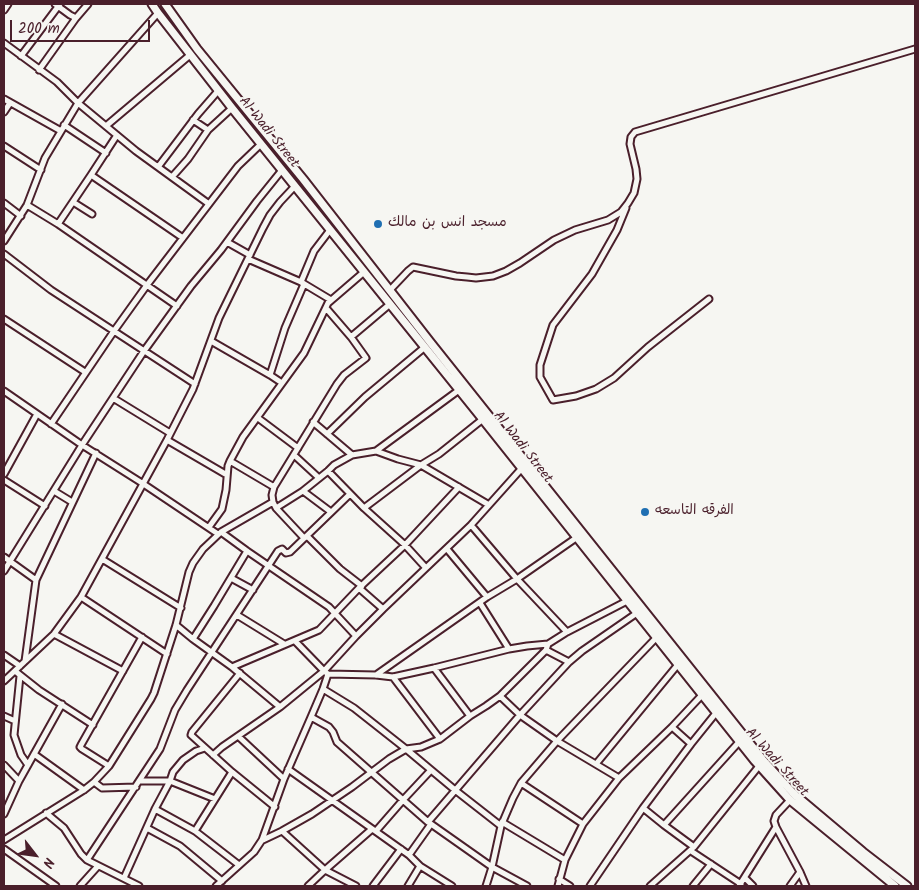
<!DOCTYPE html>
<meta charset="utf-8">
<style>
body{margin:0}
#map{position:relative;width:919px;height:890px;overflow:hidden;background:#f6f6f2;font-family:Kalam,sans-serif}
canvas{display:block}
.frame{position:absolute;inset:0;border:5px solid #4a1f2b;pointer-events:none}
.north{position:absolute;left:10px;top:830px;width:50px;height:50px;-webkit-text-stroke:4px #f6f6f2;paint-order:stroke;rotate:120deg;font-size:14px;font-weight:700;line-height:20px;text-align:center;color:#4a1f2b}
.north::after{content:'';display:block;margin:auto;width:18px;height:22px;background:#4a1f2b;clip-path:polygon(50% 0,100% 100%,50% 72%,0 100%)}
.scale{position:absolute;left:10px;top:20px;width:140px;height:22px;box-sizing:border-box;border:2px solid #4a1f2b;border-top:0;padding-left:6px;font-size:15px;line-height:18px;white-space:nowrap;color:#4a1f2b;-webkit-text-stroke:4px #f6f6f2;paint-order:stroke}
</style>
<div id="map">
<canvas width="919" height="890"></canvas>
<div class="frame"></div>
<div class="north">N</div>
<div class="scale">200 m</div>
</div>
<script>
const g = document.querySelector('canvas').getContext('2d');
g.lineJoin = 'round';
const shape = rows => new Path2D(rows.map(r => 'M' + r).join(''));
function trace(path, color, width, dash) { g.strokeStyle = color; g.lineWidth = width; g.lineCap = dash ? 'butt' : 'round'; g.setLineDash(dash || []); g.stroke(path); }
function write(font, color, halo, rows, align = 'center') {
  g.font = font + ' Kalam,"Playpen Sans Arabic",sans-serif'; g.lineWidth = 4; g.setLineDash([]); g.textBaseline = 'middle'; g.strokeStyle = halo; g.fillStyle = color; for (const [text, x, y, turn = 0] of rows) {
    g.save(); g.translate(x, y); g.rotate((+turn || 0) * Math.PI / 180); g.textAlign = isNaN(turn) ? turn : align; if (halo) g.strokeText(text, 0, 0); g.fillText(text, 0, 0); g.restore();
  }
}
const minor = shape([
 [55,4,70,15,76,18,88,4],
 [4,10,8,4],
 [4,43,57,82,78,103,136,151,209,204],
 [21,56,60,4],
 [39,70,76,18],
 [4,99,61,131],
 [4,112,10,103],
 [193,120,208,130],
 [64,125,106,153],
 [106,126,190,55],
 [4,146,41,170],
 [158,167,198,114,218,91],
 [91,175,183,238],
 [172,177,188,159,208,130,232,108],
 [73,202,92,214],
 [4,203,21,216],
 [27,205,58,224,177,306],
 [626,208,617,230,592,274,553,325,540,365,540,377,553,400,576,396,596,389,614,378,648,347,709,299],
 [58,224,91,175,117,135],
 [4,241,27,205,45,158,78,103,158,13],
 [227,242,250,255],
 [4,254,51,290,195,384],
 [248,259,301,282,331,300],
 [301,282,314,251,330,230],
 [390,290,408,271,413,267,456,276,467,277,476,278,493,276,506,271,520,263,554,240,575,230,608,220,621,212,628,203,634,193,637,179,636,169,630,144,631,137,635,132,915,49],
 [4,319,85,372],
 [351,337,390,304],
 [211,341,270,375,282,383],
 [270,375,285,328,304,284],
 [4,391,82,445,142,483,218,534],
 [113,398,170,433],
 [258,418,298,448],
 [313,422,352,455],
 [51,424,114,331,147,285,238,166,261,144],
 [327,434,365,397,425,347],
 [167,440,227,475],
 [376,451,398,459,421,465,489,505],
 [294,455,319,478],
 [230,461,274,487],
 [328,471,364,508,405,545,426,568],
 [4,474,37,414],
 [4,480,45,506],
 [54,491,72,502],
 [303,491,331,512],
 [273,502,272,495,274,487,337,384,344,375,366,358,351,337,326,308],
 [276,508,304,538],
 [364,508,421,465,439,454,483,419],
 [471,525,517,579,567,632],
 [209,527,222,509,226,490,228,466,230,461,243,437,304,353,328,303,364,272],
 [221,532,247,551,329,607,356,636],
 [307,536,340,569,362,586],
 [447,549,487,597],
 [4,557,36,580],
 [102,559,181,608],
 [4,571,82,445,144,351,191,286,221,250,257,201,282,170],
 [231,578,253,590],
 [359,588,383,609],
 [81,597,167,654],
 [480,603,509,649],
 [237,615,284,644],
 [176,625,193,639,232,667,280,707],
 [54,634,123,671],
 [193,639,214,606,247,551],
 [546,650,569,662],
 [4,655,20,666],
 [25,661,36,580,96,453],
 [232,667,319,630,359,588,405,545,459,487],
 [434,668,470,716],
 [15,671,39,690,93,725],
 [240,673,192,732,191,735,232,772,275,807],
 [328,674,376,675,393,677,434,668,509,649,527,646,548,644],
 [376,675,487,597,517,579,576,538],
 [20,676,14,735,21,755,28,765],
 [393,677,440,739],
 [4,681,54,634,81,597,167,440,193,389,219,318,263,228,270,215,280,202,295,186],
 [323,689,354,708,406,749,455,790,501,826],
 [500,696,520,715,557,741,619,778],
 [4,716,15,721],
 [311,717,329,727,333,732,337,742,428,822],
 [672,727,691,744],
 [238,736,284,779],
 [34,754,84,790],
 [213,755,222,747,280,707,324,671,295,641],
 [596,764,680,662],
 [4,765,19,781],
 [109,766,82,749,80,747,81,745,142,637],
 [288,769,409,855,420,866,452,886],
 [139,781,170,781,173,772,183,760,196,751,205,748],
 [94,782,102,788,136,787],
 [521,783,583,824],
 [643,808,664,825],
 [155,809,195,831,239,865],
 [46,813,64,828,81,854,87,860,139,886],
 [4,814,19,781,62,704],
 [502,822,565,860],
 [431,824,492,867,527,886],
 [776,827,800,872,806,886],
 [147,828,180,846,222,881],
 [195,831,232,772],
 [282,831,325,870,356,886],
 [376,831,403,800,431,770],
 [4,840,84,790,94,782,109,766,151,699,154,693,176,625,189,572,193,563,203,549,221,532,273,502,276,508,303,491,328,471,334,465,352,455,376,451,459,390],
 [263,840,282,831,312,814,352,787,389,759,406,749,421,747,440,739,470,716,486,706,500,696,546,650,548,644,567,632,627,601],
 [694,847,664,825,739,742],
 [4,849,56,886],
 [691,851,741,884],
 [409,855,431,824,428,822,520,715,569,662,582,651,637,613],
 [87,860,160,749,175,710,187,690,278,551,282,549,286,553,290,552,350,494],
 [124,878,155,809,170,781,215,799],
 [745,878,753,886],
 [559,879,570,886],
 [80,886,98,866],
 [216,886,254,852,262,840,284,779,311,717,323,689,328,674,324,671,356,636,383,609,471,525,522,468],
 [308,886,325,870,372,829],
 [373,886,401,849],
 [408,886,420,866],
 [486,886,492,867,501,826,513,798,521,783,557,741,656,638],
 [558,886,565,860,583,824,619,778,672,727,702,695],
 [590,886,643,808,691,744,716,713],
 [650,886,694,847,759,766],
 [693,886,711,864],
 [739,886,776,827,774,821,776,815,790,800],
 [790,886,800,872]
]);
const major = shape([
 [152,4,158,13,232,108,477,412,755,761,790,800,895,886],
 [165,4,197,49,303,179,430,342,763,760,794,794,863,852,907,886]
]);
trace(minor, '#4a1f2b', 9);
trace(major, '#4a1f2b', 11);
trace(minor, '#f6f6f2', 5);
trace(major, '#f6f6f2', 7);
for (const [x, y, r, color] of [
 [378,224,5,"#1f6fb2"],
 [645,512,5,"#1f6fb2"]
]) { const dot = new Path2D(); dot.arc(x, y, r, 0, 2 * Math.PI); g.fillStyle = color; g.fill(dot); trace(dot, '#f6f6f2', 2); }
write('14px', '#4a1f2b', '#f6f6f2', [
 ["Al Wadi Street",268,133,51],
 ["Al Wadi Street",522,448,52],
 ["Al Wadi Street",776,763,48]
]);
write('14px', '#4a1f2b', '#f6f6f2', [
 ["مسجد انس بن مالك",388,224],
 ["الفرقه التاسعه",655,512]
], 'left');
</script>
